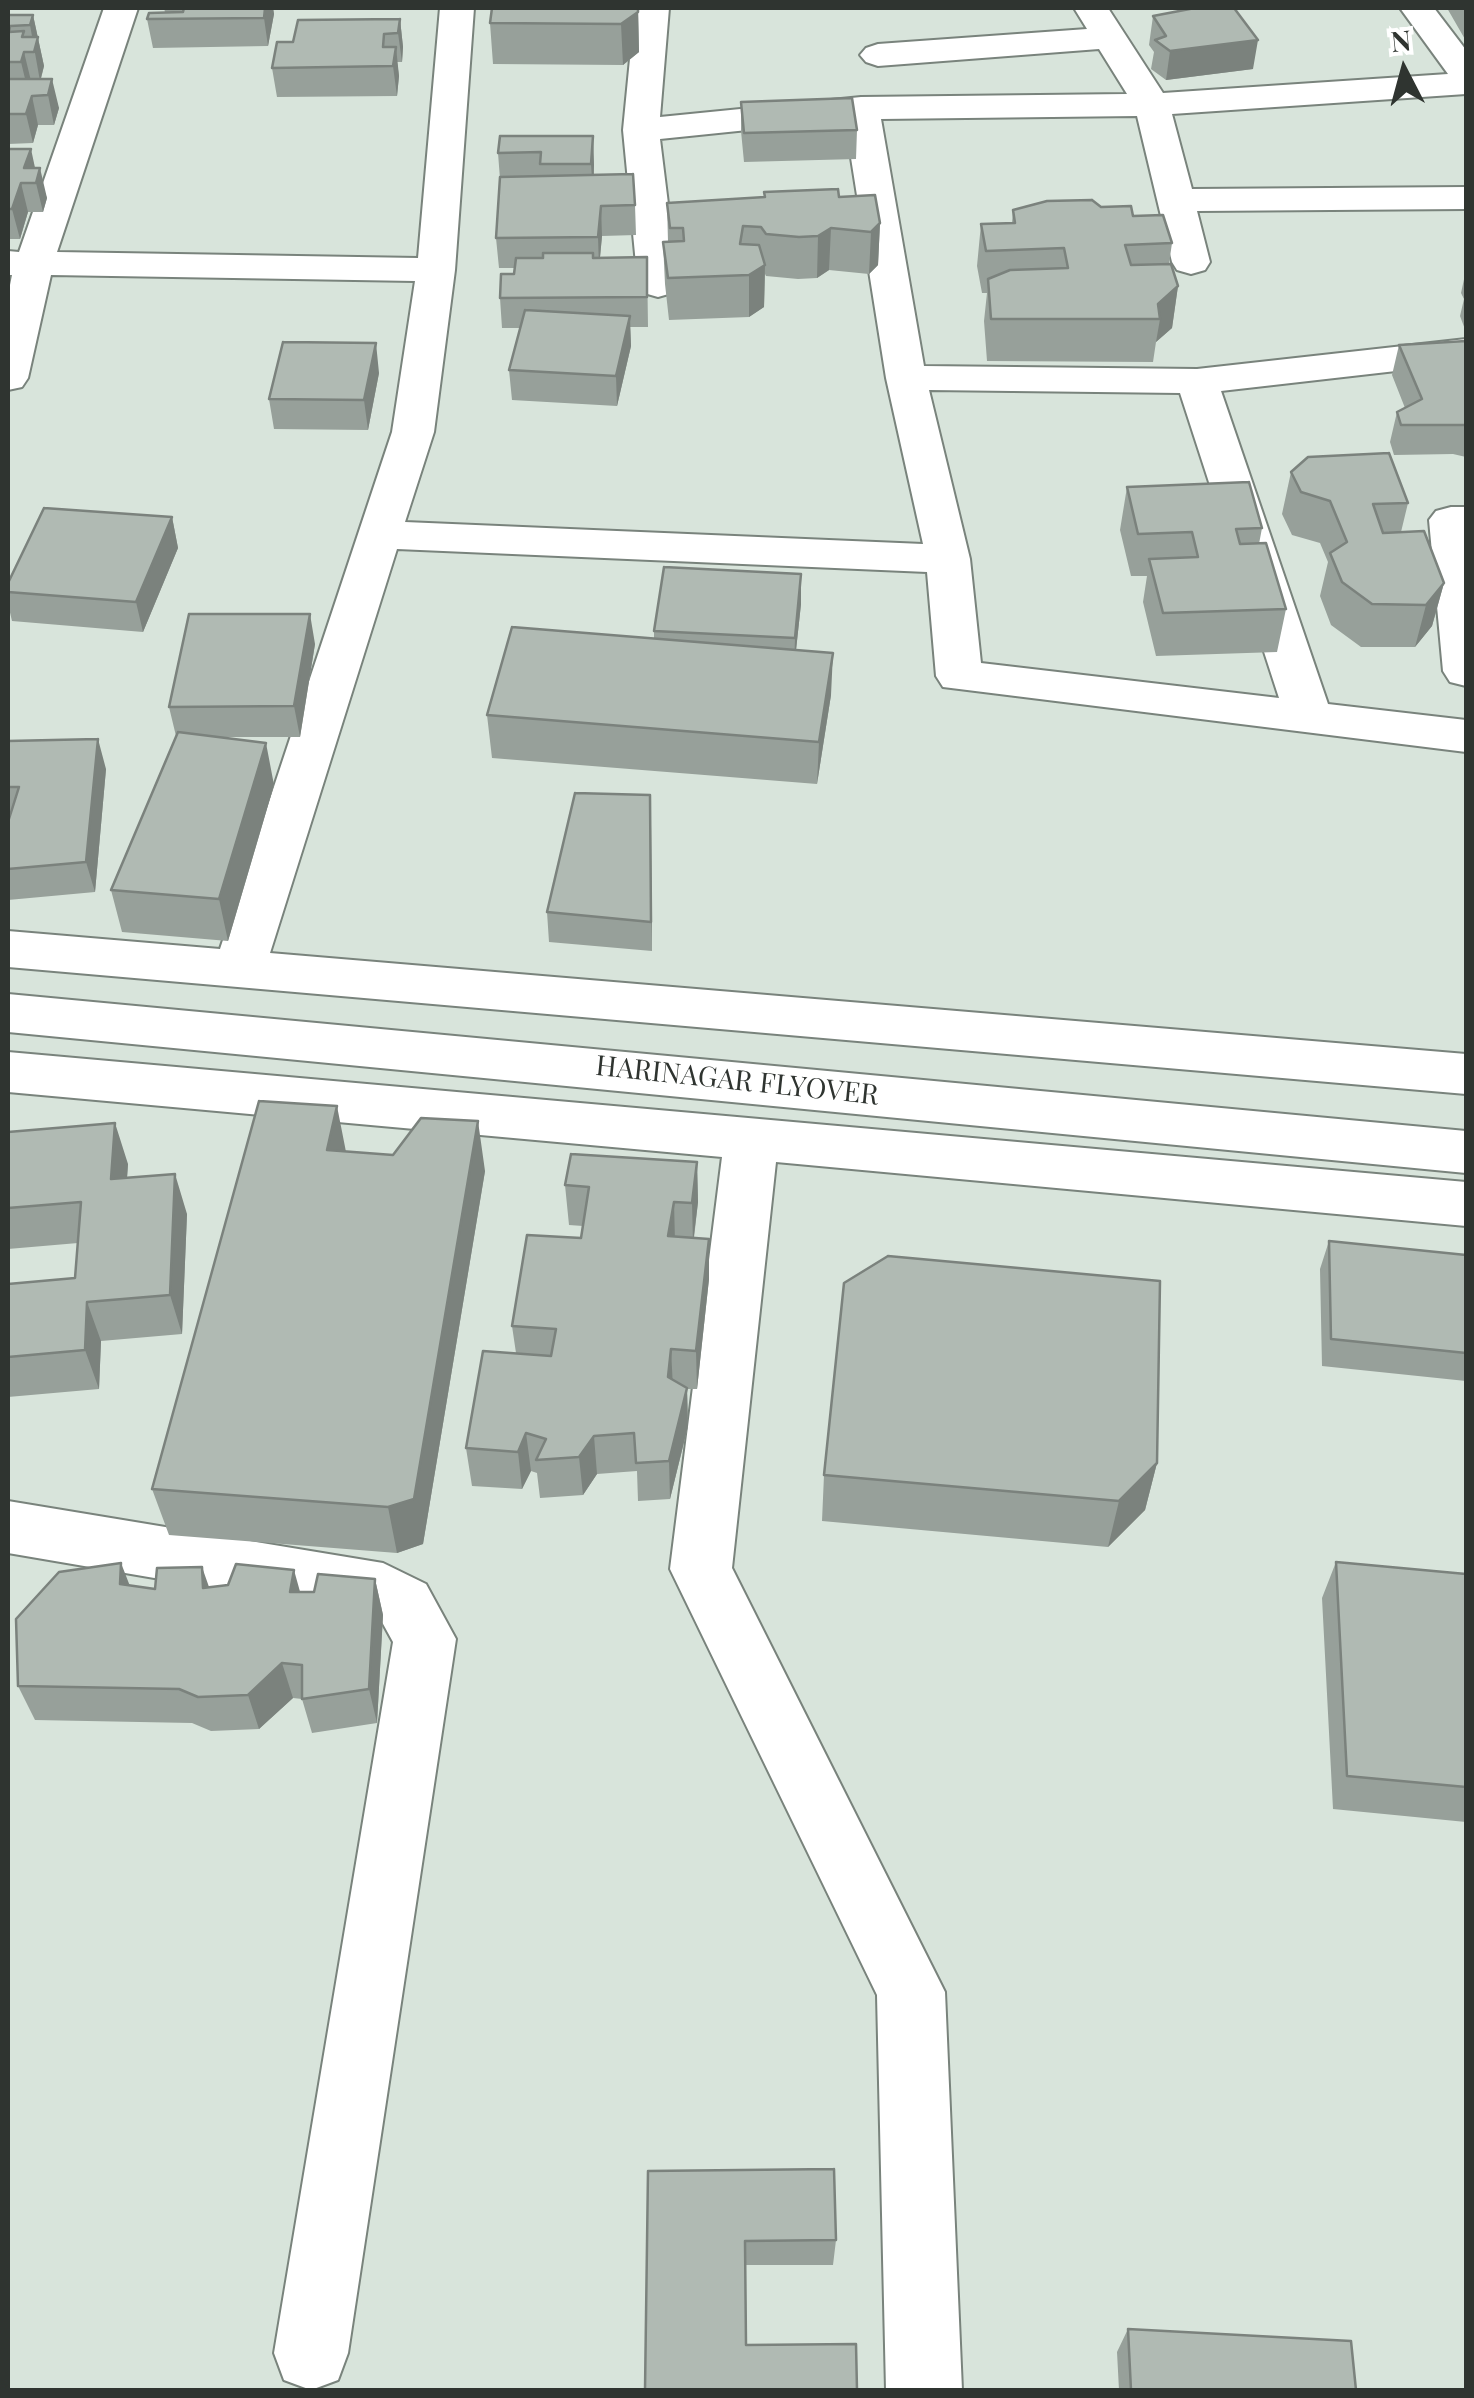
<!DOCTYPE html>
<style>
body{margin:0}
#map{position:relative;width:1474px;height:2398px;overflow:hidden;background:#d8e4db;font-family:"Playfair Display",serif}
canvas{display:block}
.frame{position:absolute;inset:0;border:10px solid #2f3430;pointer-events:none}
.north{position:absolute;left:1354px;top:20px;width:100px;height:100px;-webkit-text-stroke:8px #fff;paint-order:stroke;rotate:354deg;font-size:28px;font-weight:700;line-height:40px;text-align:center;color:#2f3430}
.north::after{content:'';display:block;margin:auto;width:35px;height:45px;background:#2f3430;clip-path:polygon(50% 0,100% 100%,50% 72%,0 100%)}
</style>
<div id="map">
<canvas width="1474" height="2398"></canvas>
<div class="frame"></div>
<div class="north">N</div>
</div>
<script>
const g = document.querySelector('canvas').getContext('2d');
g.lineJoin = 'round';
const shape = rows => new Path2D(rows.map(r => 'M' + r).join(''));
function trace(path, color, width, dash) { g.strokeStyle = color; g.lineWidth = width; g.lineCap = dash ? 'butt' : 'round'; g.setLineDash(dash || []); g.stroke(path); }
function paint(path, color) { g.fillStyle = color; g.fill(path, 'evenodd'); }
function write(font, color, halo, rows, align = 'center') {
  g.font = font + ' "Playfair Display",serif'; g.lineWidth = 8; g.setLineDash([]); g.textBaseline = 'middle'; g.strokeStyle = halo; g.fillStyle = color; for (const [text, x, y, turn = 0] of rows) {
    g.save(); g.translate(x, y); g.rotate((+turn || 0) * Math.PI / 180); g.textAlign = isNaN(turn) ? turn : align; if (halo) g.strokeText(text, 0, 0); g.fillText(text, 0, 0); g.restore();
  }
}
const minor = shape([
 [104,8,138,8,57,252,418,258,440,8,474,8,455,270,434,432,405,522,923,544,886,378,845,120,660,139,678,285,672,293,658,297,644,293,638,285,623,130,635,8,669,8,660,117,861,97,1127,94,1099,49,878,66,866,62,860,55,866,48,878,44,1087,29,1074,8,1108,8,1163,93,1448,74,1400,8,1434,8,1466,50,1466,94,1172,114,1192,189,1466,187,1466,209,1197,211,1210,262,1205,270,1191,274,1177,270,1172,262,1137,116,881,119,924,366,1197,369,1466,339,1466,363,1221,391,1328,704,1466,720,1466,752,943,687,936,676,927,572,397,549,270,953,1466,1054,1466,1094,8,967,8,931,220,949,392,432,415,281,51,275,28,378,22,387,8,390,8,295,12,275,8,275,8,251,19,252,104,8],
 [929,390,1180,393,1279,698,981,663,970,559,929,390],
 [1451,507,1466,507,1466,686,1450,682,1443,671,1429,520,1436,511,1451,507],
 [8,1052,1466,1182,1466,1226,776,1162,732,1568,945,1992,962,2390,886,2390,877,1995,670,1569,722,1157,8,1092,8,1052],
 [8,1501,383,1563,426,1584,456,1639,348,2353,338,2380,311,2390,284,2380,274,2353,393,1642,382,1622,371,1615,8,1553,8,1501]
]);
const major = shape([
 [8,994,1466,1131,1466,1173,8,1032,8,994]
]);
trace(minor, '#79837c', 4);
trace(major, '#79837c', 4);
paint(minor, '#fff');
paint(major, '#fff');
paint(shape([
 [164,8,273,8,274,14,268,46,153,48,147,19,165,12],
 [638,8,639,52,623,65,493,64,490,23],
 [1447,8,1466,8,1466,41],
 [8,15,33,15,44,66,41,79,59,108,54,125,38,125,33,143,8,144],
 [1153,16,1253,69,1166,80,1151,69,1154,52,1149,45],
 [400,19,403,47,402,62,397,62,399,76,397,96,277,97,272,68,293,42],
 [741,102,857,130,856,159,744,162,741,131],
 [593,136,594,175,635,205,636,235,602,236,600,258,647,257,648,327,630,327,631,346,617,406,512,400,509,370,521,328,502,328,500,298,514,274,515,268,499,268,496,238,500,179,498,153],
 [8,149,35,168,47,198,43,212,28,212,20,239,8,239],
 [764,192,839,197,880,223,878,265,869,274,829,270,817,278,798,279,766,276,765,274,764,307,749,317,669,320,665,284,663,242,668,242,667,203,764,197],
 [1101,207,1133,216,1172,243,1169,264,1178,286,1172,328,1156,342,1153,362,987,361,984,321,987,293,982,293,977,266,981,224,1012,223,1013,210],
 [1466,270,1466,332,1460,316,1464,299,1461,293],
 [1466,341,1466,457,1453,454,1394,455,1390,442,1397,412,1405,408,1392,375,1399,345],
 [379,373,368,430,274,429,269,399],
 [1291,472,1408,503,1401,532,1444,583,1432,626,1415,647,1361,647,1331,625,1320,596,1328,562,1320,543,1292,535,1282,514],
 [1127,487,1262,528,1259,544,1286,609,1277,652,1156,656,1143,602,1147,576,1131,576,1120,530],
 [172,517,178,548,143,632,12,621,8,604,8,583],
 [801,574,801,604,796,650,831,695,817,784,492,758,487,715,654,638,654,631],
 [315,644,300,737,217,737,274,785,228,941,122,932,111,890,176,736,169,707],
 [8,741,106,769,95,892,8,900,9,818,8,818],
 [650,795,652,951,549,942,547,912],
 [8,1132,128,1164,127,1178,187,1214,182,1334,101,1341,99,1389,8,1397,8,1284,75,1278,78,1243,8,1249],
 [346,1152,485,1171,423,1544,397,1553,169,1535,152,1489],
 [697,1162,698,1202,694,1238,709,1239,709,1279,697,1389,687,1389,688,1426,670,1499,638,1501,637,1471,597,1474,583,1495,540,1498,537,1473,531,1471,522,1489,472,1486,466,1448,516,1353,512,1326,581,1238,583,1226,569,1225,565,1185],
 [1329,1241,1466,1255,1466,1381,1322,1366,1320,1269],
 [1157,1463,1145,1510,1108,1547,822,1521,824,1475],
 [1336,1562,1466,1574,1466,1822,1333,1809,1322,1598],
 [375,1579,383,1615,377,1723,312,1733,302,1699,293,1698,259,1729,211,1731,192,1723,35,1720,18,1686,130,1586,155,1589,209,1587,314,1592],
 [648,2171,836,2240,833,2265,746,2265,746,2345,645,2390],
 [1128,2329,1356,2390,1119,2390,1117,2352]
]), '#97a09a');
paint(shape([
 [265,8,273,8,274,14,268,46,264,18],
 [638,8,639,52,623,65,621,24],
 [33,15,44,66,40,81,30,25],
 [400,19,403,47,402,62,398,33],
 [1258,40,1253,69,1166,80,1170,51],
 [396,47,399,76,397,96,393,66],
 [24,52,31,81,28,91,21,62],
 [52,79,59,108,54,125,48,95],
 [32,96,38,125,33,143,26,114],
 [593,136,594,165,593,194,591,164],
 [31,149,37,177,40,168,47,198,43,212,36,183,24,168],
 [21,183,28,212,20,239,12,209],
 [601,206,602,236,599,267,598,237],
 [880,223,878,265,869,274,871,232],
 [831,228,829,270,817,278,818,236],
 [765,265,764,307,749,317,749,275],
 [1178,286,1172,328,1156,342,1160,319,1158,304],
 [630,316,631,346,617,406,616,376],
 [376,343,379,373,368,430,364,400],
 [172,517,178,548,143,632,136,602],
 [801,574,801,604,794,669,795,638],
 [1444,583,1432,626,1415,647,1426,605],
 [310,614,315,644,300,737,294,706],
 [833,653,831,695,817,784,819,742],
 [98,739,106,769,95,892,86,862],
 [266,743,274,785,228,941,219,899],
 [650,795,651,825,652,951,651,922],
 [337,1106,347,1157,327,1150],
 [478,1121,485,1171,423,1544,397,1553,388,1507],
 [115,1123,128,1164,124,1220,111,1179],
 [697,1162,698,1202,693,1243,692,1203],
 [175,1174,187,1214,182,1334,170,1295],
 [674,1202,675,1242,668,1236],
 [709,1239,709,1279,697,1389,696,1351],
 [87,1302,101,1341,99,1389,85,1350],
 [671,1349,673,1388,668,1377],
 [687,1388,688,1426,670,1499,669,1461],
 [526,1433,531,1471,522,1489,518,1452],
 [594,1436,597,1474,583,1495,579,1457],
 [1157,1463,1145,1510,1108,1547,1119,1501],
 [121,1563,135,1599,120,1584],
 [202,1567,215,1604,203,1588],
 [294,1570,304,1606,290,1592],
 [375,1579,383,1615,377,1723,369,1689],
 [282,1663,293,1698,259,1729,248,1695]
]), '#7b827d');
const building = shape([
 [184,8,265,8,264,18,147,19,149,13,183,12,184,8],
 [492,8,638,8,638,12,621,24,490,23,492,8],
 [1195,8,1234,8,1258,40,1170,51,1155,40,1166,36,1153,16,1195,8],
 [8,15,33,15,30,25,10,26,9,32,24,31,22,37,38,37,34,52,24,52,21,62,8,62,8,15],
 [400,19,398,33,384,34,383,47,396,47,393,66,272,68,277,42,293,42,298,20,400,19],
 [8,79,52,79,48,95,32,96,26,114,8,114,8,79],
 [852,98,857,130,744,133,741,102,852,98],
 [500,136,593,136,591,164,540,164,541,152,498,153,500,136],
 [8,149,31,149,24,168,40,168,36,183,21,183,12,209,8,209,8,149],
 [633,174,635,205,601,206,598,237,496,238,500,177,633,174],
 [838,189,839,197,875,195,880,223,871,232,831,228,818,236,799,237,766,234,761,227,743,226,740,244,759,245,765,265,749,275,668,278,663,242,684,241,683,228,670,228,667,203,765,197,764,192,838,189],
 [1092,200,1101,207,1131,206,1133,216,1163,215,1172,243,1125,245,1131,265,1171,264,1178,286,1158,304,1160,319,991,319,988,279,1010,270,1068,268,1064,248,986,251,981,224,1015,223,1013,210,1047,201,1092,200],
 [543,253,593,253,593,258,647,257,647,297,500,298,501,274,514,274,516,258,543,258,543,253],
 [525,310,630,316,616,376,509,370,525,310],
 [1466,341,1466,425,1401,425,1397,412,1422,399,1399,345,1466,341],
 [283,342,376,343,364,400,269,399,283,342],
 [1389,453,1408,503,1373,504,1383,533,1424,531,1444,583,1426,605,1372,604,1342,582,1330,553,1347,542,1330,501,1301,492,1291,472,1308,457,1389,453],
 [1249,482,1262,528,1236,529,1240,544,1266,543,1286,609,1163,613,1149,559,1198,557,1192,532,1138,534,1127,487,1249,482],
 [44,508,172,517,136,602,8,592,8,583,44,508],
 [664,567,801,574,795,638,654,631,664,567],
 [189,614,310,614,294,706,169,707,189,614],
 [512,627,833,653,819,742,487,715,512,627],
 [178,732,266,743,219,899,111,890,178,732],
 [98,739,86,862,8,869,8,822,19,787,8,787,8,741,98,739],
 [575,793,650,795,651,922,547,912,575,793],
 [259,1101,337,1106,327,1150,393,1155,421,1118,478,1121,414,1499,388,1507,152,1489,259,1101],
 [115,1123,111,1179,175,1174,170,1295,87,1302,85,1350,8,1357,8,1284,75,1278,81,1202,8,1208,8,1132,115,1123],
 [571,1154,697,1162,692,1203,674,1202,668,1236,709,1239,696,1351,671,1349,668,1377,687,1388,669,1461,636,1463,634,1433,594,1436,579,1457,536,1460,546,1439,526,1433,518,1452,466,1448,483,1351,551,1356,556,1329,512,1326,527,1235,581,1238,589,1187,565,1185,571,1154],
 [1329,1241,1466,1255,1466,1353,1331,1339,1329,1241],
 [888,1256,1160,1281,1157,1463,1119,1501,824,1475,844,1283,888,1256],
 [1336,1562,1466,1574,1466,1787,1347,1776,1336,1562],
 [121,1563,120,1584,155,1589,157,1568,202,1567,203,1588,228,1585,236,1564,294,1570,290,1592,314,1592,318,1574,375,1579,369,1689,302,1699,302,1665,282,1663,248,1695,198,1697,179,1689,18,1686,16,1619,59,1572,121,1563],
 [834,2169,836,2240,745,2241,746,2345,856,2344,857,2390,645,2390,648,2171,834,2169],
 [1128,2329,1351,2341,1356,2390,1131,2390,1128,2329]
]);
paint(building, '#b0bab3');
trace(building, '#7b827d', 2.5);
write('28px', '#2f3430', '#fff', [
 ["HARINAGAR FLYOVER",737,1081,6]
]);
</script>
